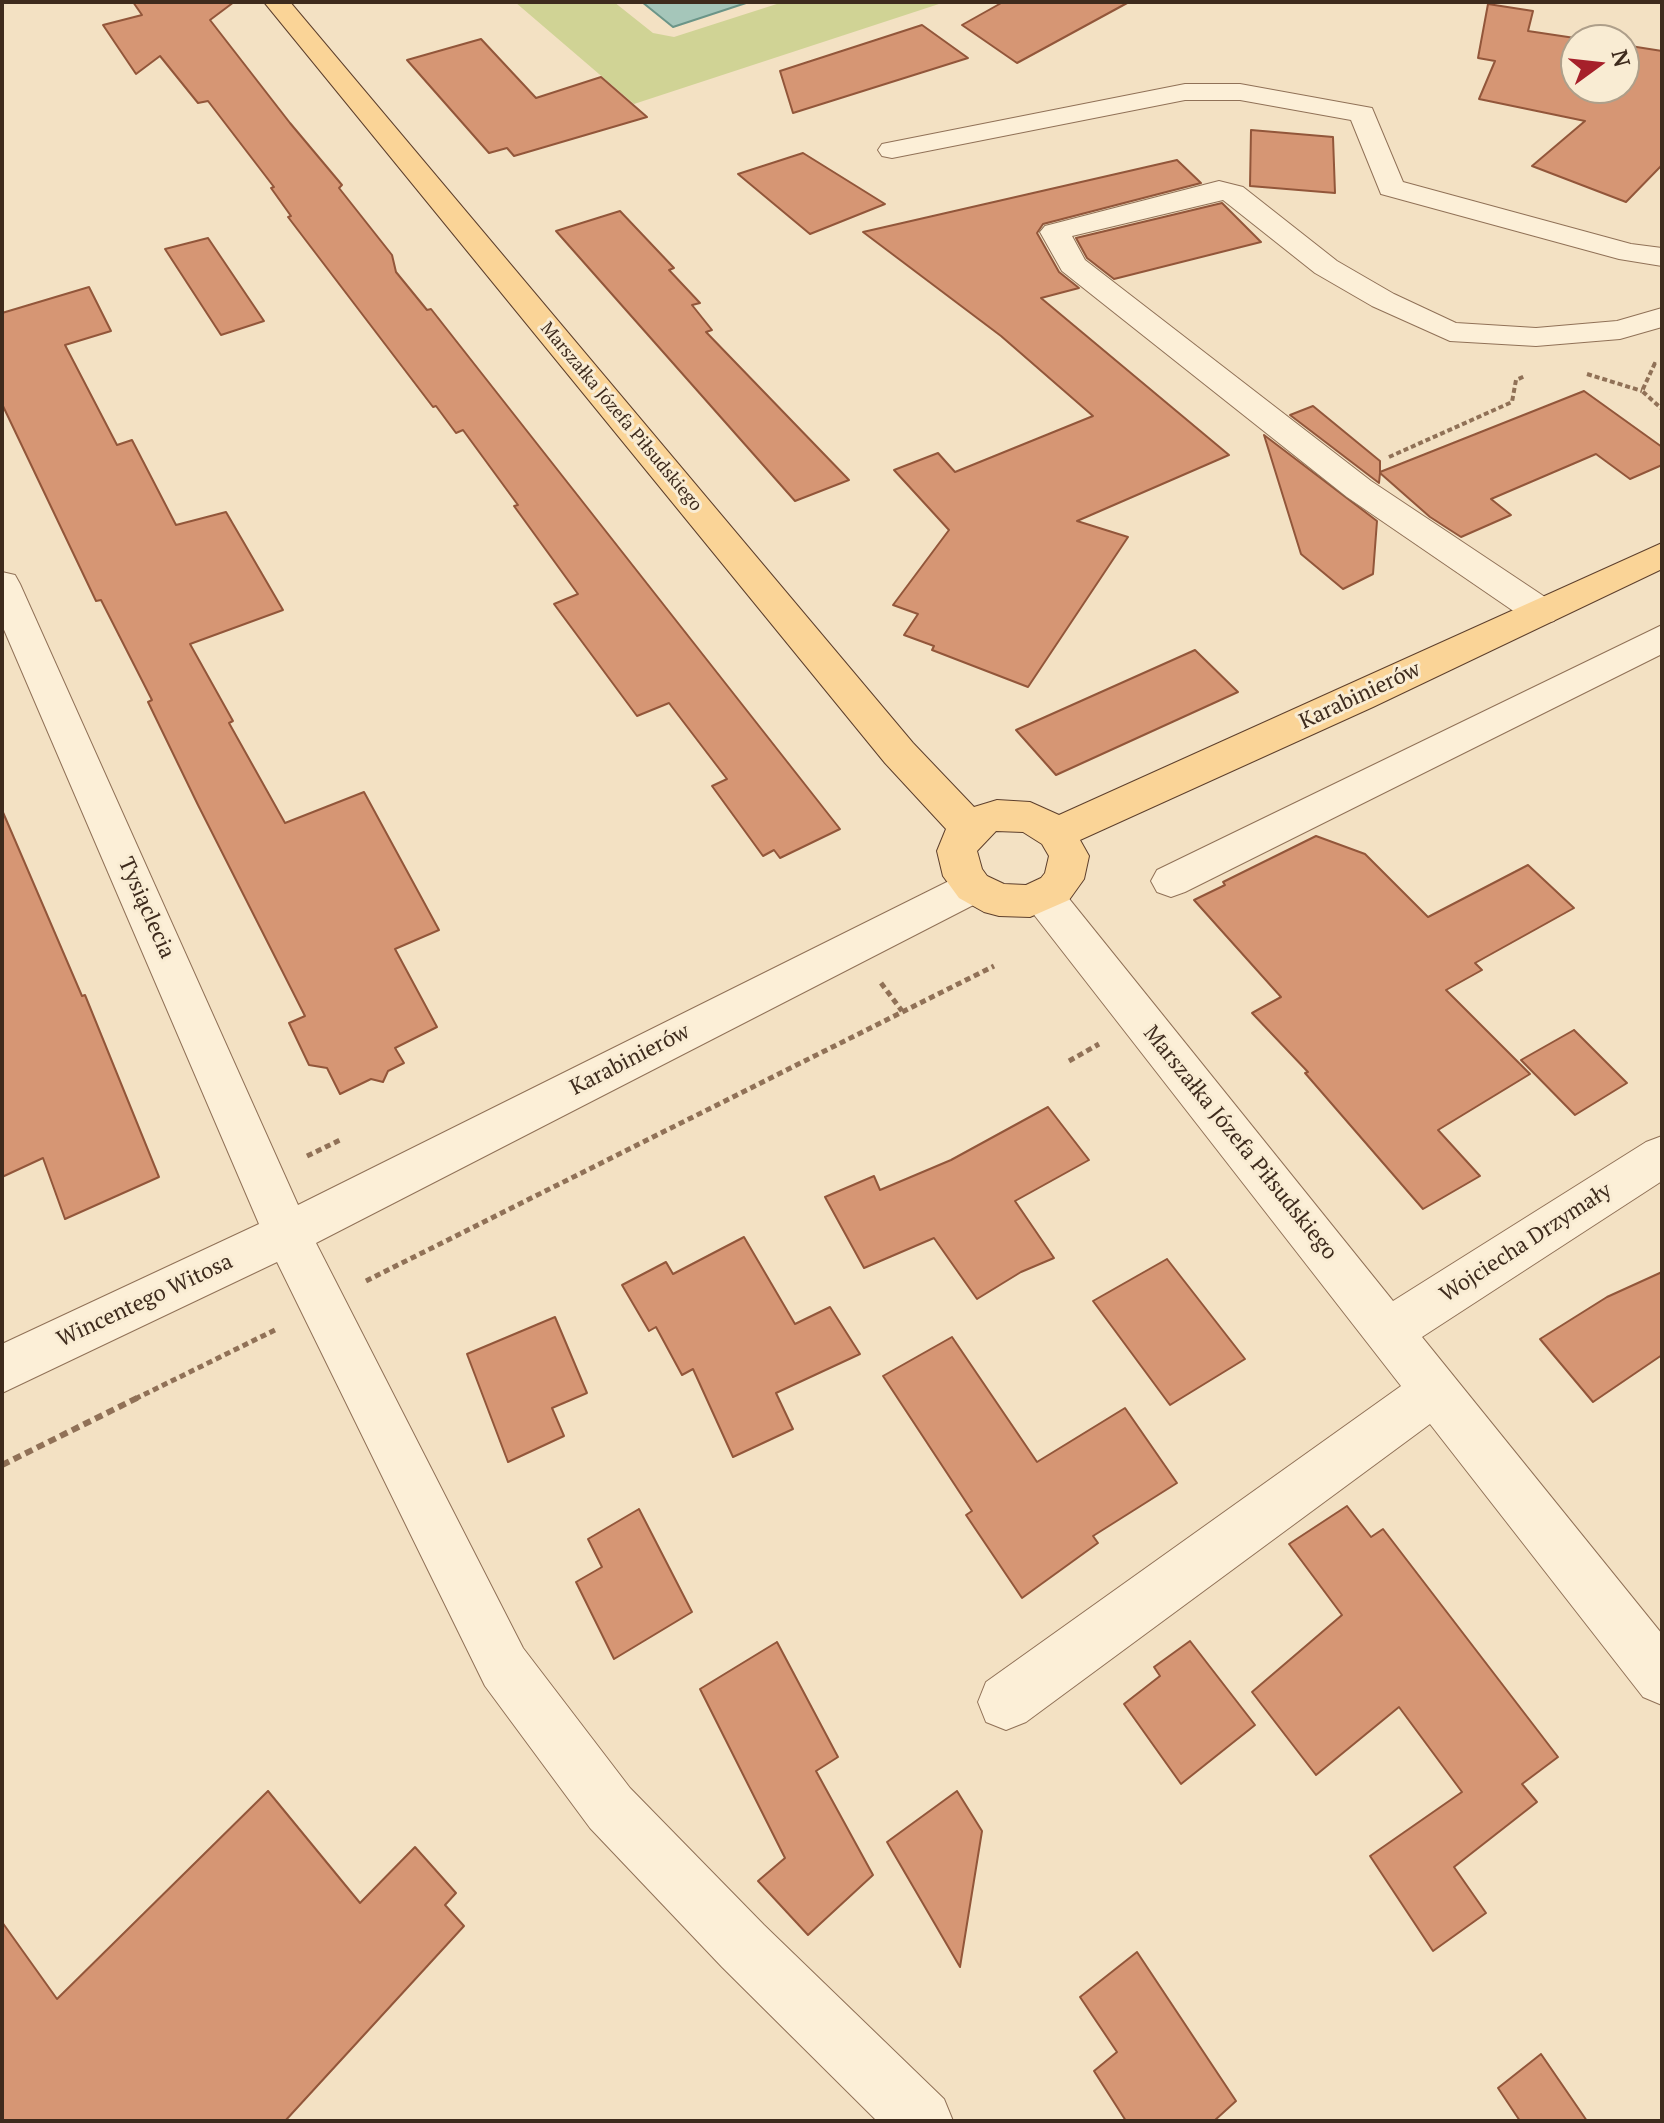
<!DOCTYPE html>
<meta charset="utf-8">
<style>
body{margin:0}
#map{position:relative;width:1664px;height:2123px;overflow:hidden;background:#f3e1c3;font-family:"PT Serif",serif}
canvas{display:block}
.frame{position:absolute;inset:0;border:4px solid #3e2b1d;pointer-events:none}
.north{position:absolute;left:1560px;top:24px;width:80px;height:80px;box-sizing:border-box;background:#f9ecd3;border:2px solid #ae9f8a;border-radius:50%;rotate:75deg;font-size:22px;font-weight:700;line-height:32px;text-align:center;color:#3e2b1d}
.north::after{content:'';display:block;margin:auto;width:28px;height:36px;background:#a6202a;clip-path:polygon(50% 0,100% 100%,50% 72%,0 100%)}
</style>
<div id="map">
<canvas width="1664" height="2123"></canvas>
<div class="frame"></div>
<div class="north">N</div>
</div>
<script>
const g = document.querySelector('canvas').getContext('2d');
g.lineJoin = 'round';
function paint(path, color) { g.fillStyle = color; g.fill(path, 'evenodd'); }
const shape = rows => new Path2D(rows.map(r => 'M' + r).join(''));
function trace(path, color, width, dash) { g.strokeStyle = color; g.lineWidth = width; g.lineCap = dash ? 'butt' : 'round'; g.setLineDash(dash || []); g.stroke(path); }
function write(font, color, halo, rows, align = 'center') {
  g.font = font + ' "PT Serif",serif'; g.lineWidth = 6; g.setLineDash([]); g.textBaseline = 'middle'; g.strokeStyle = halo; g.fillStyle = color; for (const [text, x, y, turn = 0] of rows) {
    g.save(); g.translate(x, y); g.rotate((+turn || 0) * Math.PI / 180); g.textAlign = isNaN(turn) ? turn : align; if (halo) g.strokeText(text, 0, 0); g.fillText(text, 0, 0); g.restore();
  }
}
paint(shape([
 [515,2,614,2,653,33,674,37,783,2,945,2,634,104]
]), '#d0d395');
const water = shape([
 [642,2,749,2,673,27,642,2]
]);
paint(water, '#a5c6ba');
trace(water, '#6b9588', 2);
const building = shape([
 [133,2,234,2,210,20,290,123,342,185,339,188,392,255,396,272,427,310,431,309,840,829,780,858,774,850,763,856,712,786,727,779,669,703,637,716,554,604,578,594,514,506,518,505,463,430,456,433,436,406,433,407,288,217,291,216,271,188,274,187,208,101,198,103,160,56,136,74,103,25,142,15,133,2],
 [1003,2,1129,2,1017,63,962,25,1003,2],
 [1488,4,1533,11,1528,31,1588,40,1576,40,1576,88,1624,88,1624,45,1662,51,1662,165,1626,202,1532,166,1585,121,1479,99,1495,61,1478,58,1488,4],
 [922,25,968,58,793,113,780,71,922,25],
 [481,39,536,98,601,77,647,117,514,156,507,148,489,153,407,60,481,39],
 [1251,130,1333,137,1335,193,1250,186,1251,130],
 [803,153,885,204,810,234,738,174,803,153],
 [1177,160,1201,183,1043,224,1037,233,1059,272,1079,288,1041,298,1229,455,1077,521,1128,537,1028,687,932,650,934,646,904,635,918,614,893,605,949,530,894,470,938,453,955,472,1093,416,1001,336,863,232,1177,160],
 [1222,203,1261,242,1114,279,1087,258,1076,238,1222,203],
 [620,211,674,268,669,270,700,303,692,305,712,330,706,332,849,480,795,501,556,231,620,211],
 [208,238,264,321,221,335,165,249,208,238],
 [89,287,111,331,65,345,117,445,132,440,176,525,226,512,283,610,190,644,233,721,229,723,285,823,364,792,439,930,395,949,437,1027,395,1048,404,1063,388,1071,383,1082,371,1079,340,1094,327,1068,309,1065,289,1023,305,1016,198,805,148,702,152,700,101,600,96,601,2,404,2,313,89,287],
 [1584,391,1662,447,1662,465,1630,479,1596,454,1491,499,1511,515,1461,537,1430,517,1380,473,1379,483,1290,415,1313,406,1380,461,1380,472,1584,391],
 [1264,435,1377,521,1373,574,1343,589,1301,554,1264,435],
 [1195,650,1238,692,1056,775,1016,730,1195,650],
 [2,810,82,996,85,995,159,1177,65,1219,43,1158,2,1177,2,810],
 [1316,836,1365,854,1428,917,1528,865,1574,908,1475,963,1482,970,1446,990,1530,1074,1438,1130,1480,1176,1423,1209,1305,1073,1308,1072,1252,1013,1281,997,1194,900,1225,885,1223,882,1316,836],
 [1574,1030,1627,1083,1575,1115,1521,1060,1574,1030],
 [1048,1107,1089,1160,1015,1201,1054,1258,1021,1272,977,1299,934,1238,864,1268,825,1197,874,1176,880,1190,951,1160,1048,1107],
 [744,1237,795,1324,830,1307,860,1354,776,1393,793,1429,733,1457,693,1369,682,1375,656,1327,649,1331,622,1285,666,1262,673,1274,744,1237],
 [1167,1259,1245,1359,1170,1405,1093,1301,1167,1259],
 [1662,1272,1662,1355,1593,1402,1540,1339,1607,1297,1662,1272],
 [555,1317,587,1393,552,1408,564,1436,508,1462,467,1354,555,1317],
 [952,1337,1037,1462,1125,1408,1177,1483,1093,1536,1098,1543,1022,1598,966,1515,972,1511,883,1376,952,1337],
 [1347,1506,1371,1537,1383,1529,1558,1757,1522,1784,1537,1802,1454,1867,1486,1913,1433,1951,1370,1856,1462,1792,1399,1707,1316,1775,1252,1692,1342,1615,1289,1544,1347,1506],
 [639,1509,692,1612,614,1659,576,1582,602,1567,588,1539,639,1509],
 [1190,1641,1255,1725,1181,1784,1124,1704,1160,1676,1154,1667,1190,1641],
 [777,1642,838,1757,816,1771,873,1875,808,1935,758,1881,785,1858,700,1689,777,1642],
 [268,1791,360,1903,415,1847,456,1893,445,1905,464,1926,285,2121,2,2121,2,1922,57,1999,268,1791],
 [957,1791,982,1831,960,1967,887,1842,957,1791],
 [1137,1952,1236,2101,1214,2121,1126,2121,1094,2071,1117,2052,1080,1997,1137,1952],
 [1541,2054,1587,2121,1520,2121,1498,2088,1541,2054]
]);
paint(building, '#d69674');
trace(building, '#92563a', 2);
const minor = shape([
 [1185,84,1240,84,1372,108,1403,182,1631,244,1662,248,1662,266,1619,259,1381,194,1351,120,1240,100,1185,100,892,158,882,156,878,150,882,144,892,142,1185,84],
 [1219,181,1243,187,1337,261,1394,294,1456,323,1536,328,1617,321,1662,308,1662,327,1620,339,1536,346,1450,341,1372,306,1315,273,1223,200,1072,236,1085,260,1371,481,1554,603,1559,612,1554,621,1541,624,1528,621,1347,497,1062,271,1040,232,1045,226,1219,181],
 [2,572,15,575,20,584,298,1205,959,876,973,871,987,876,993,887,987,898,316,1243,523,1648,630,1788,764,1925,944,2099,953,2121,877,2121,722,1967,590,1828,485,1686,277,1262,2,1393,2,1344,259,1224,2,625,2,572],
 [1662,625,1662,654,1185,892,1171,897,1157,892,1151,881,1157,870,1662,625],
 [1043,880,1058,885,1393,1301,1646,1142,1662,1136,1662,1181,1422,1337,1662,1634,1662,1705,1643,1697,1430,1424,1026,1722,1006,1730,986,1722,978,1702,986,1682,1401,1386,1028,907,1022,896,1028,885,1043,880]
]);
const major = shape([
 [264,2,290,2,913,743,974,807,997,800,1030,802,1059,815,1662,543,1662,569,1373,707,1080,840,1089,856,1084,879,1069,900,1030,917,999,916,984,912,959,898,943,876,937,851,946,829,885,763,264,2],
 [996,831,1023,832,1042,844,1049,856,1045,873,1041,878,1026,885,1004,884,987,876,982,869,977,851,996,831]
]);
trace(minor, '#907157', 2);
trace(major, '#5d3f2c', 2);
trace(shape([
 [1654,365,1655,362]
]), '#907157', 3, [4, 3]);
trace(shape([
 [1655,363,1642,391,1662,409],
 [1587,374,1642,391],
 [1389,457,1512,402,1516,380,1525,376]
]), '#907157', 4, [5, 3]);
trace(shape([
 [881,983,902,1011],
 [1069,1061,1099,1044],
 [307,1156,340,1140],
 [366,1281,994,966],
 [135,1399,277,1329]
]), '#907157', 5, [6, 4]);
trace(shape([
 [2,1465,139,1397]
]), '#907157', 6, [8, 5]);
paint(minor, '#fcefd7');
paint(major, '#fad497');
write('18px', '#3e2b1d', '#f9ecd3', [
 ["Marszałka Józefa Piłsudskiego",621,417,50]
]);
write('22px', '#3e2b1d', '#f9ecd3', [
 ["Karabinierów",1360,696,-25],
 ["Tysiąclecia",146,908,66],
 ["Karabinierów",630,1060,-27],
 ["Marszałka Józefa Piłsudskiego",1240,1143,51],
 ["Wojciecha Drzymały",1526,1243,-33],
 ["Wincentego Witosa",145,1301,-25]
]);
</script>
